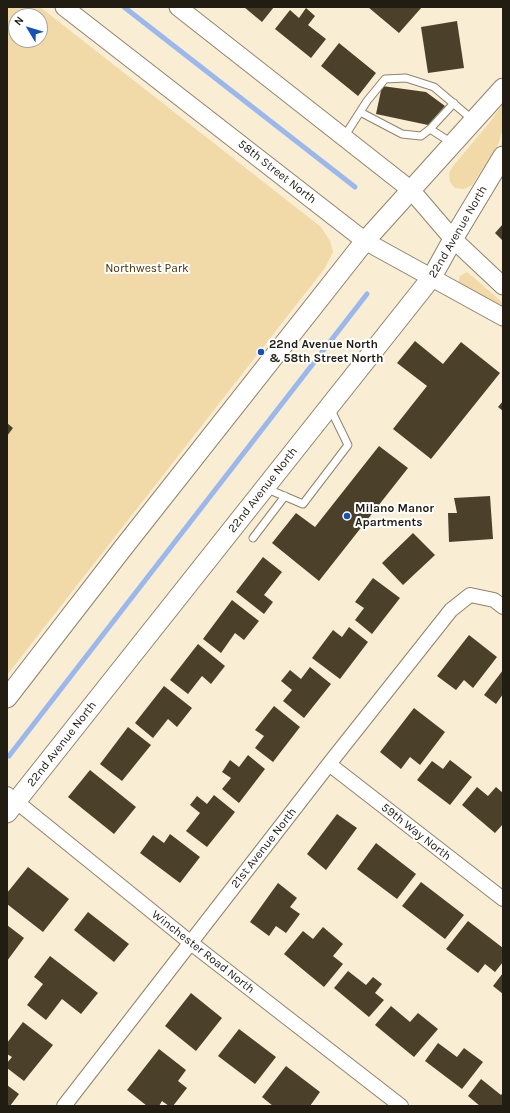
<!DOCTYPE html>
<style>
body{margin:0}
#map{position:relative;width:510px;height:1113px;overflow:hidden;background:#f9edd3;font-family:Karla,sans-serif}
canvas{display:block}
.frame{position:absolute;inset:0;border:8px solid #211d13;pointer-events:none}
.north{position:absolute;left:8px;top:8px;width:40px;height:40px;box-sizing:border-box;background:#fff;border:1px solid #a6a5a1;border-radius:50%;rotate:308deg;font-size:11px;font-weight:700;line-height:16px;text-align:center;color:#211d13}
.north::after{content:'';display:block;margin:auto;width:14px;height:18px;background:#1551bd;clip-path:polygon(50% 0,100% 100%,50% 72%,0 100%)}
</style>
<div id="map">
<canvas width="510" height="1113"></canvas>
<div class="frame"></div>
<div class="north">N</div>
</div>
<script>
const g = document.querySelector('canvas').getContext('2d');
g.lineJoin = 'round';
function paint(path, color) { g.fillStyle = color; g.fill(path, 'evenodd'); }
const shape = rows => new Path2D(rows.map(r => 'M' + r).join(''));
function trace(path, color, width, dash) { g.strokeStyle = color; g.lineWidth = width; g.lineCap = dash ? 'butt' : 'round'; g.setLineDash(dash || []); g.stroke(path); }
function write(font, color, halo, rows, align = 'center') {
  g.font = font + ' Karla,sans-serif'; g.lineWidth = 4; g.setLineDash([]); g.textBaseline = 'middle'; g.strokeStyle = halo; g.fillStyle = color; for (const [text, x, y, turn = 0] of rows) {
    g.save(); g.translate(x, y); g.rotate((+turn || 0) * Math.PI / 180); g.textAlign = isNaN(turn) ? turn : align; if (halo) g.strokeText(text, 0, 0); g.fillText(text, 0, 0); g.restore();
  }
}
paint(shape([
 [7,7,40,7,321,227,330,241,333,252,325,268,7,675],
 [16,16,40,16,40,40,16,40],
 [503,103,503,129,498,145,472,185,464,189,455,188,450,182,449,173,453,166,490,122],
 [467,272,503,303,503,314,458,284,460,276]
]), '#f1daa8');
trace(shape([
 [124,7,355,187],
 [9,756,367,294]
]), '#9ab8eb', 5);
paint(shape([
 [244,7,274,7,262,22],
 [368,7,422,7,399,33],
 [306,8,315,16,308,25,326,39,311,58,275,29,290,10,299,18],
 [457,21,464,68,428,73,421,27],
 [339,43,376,73,358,96,321,66],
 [382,86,426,92,445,106,428,125,376,114],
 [503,224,503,241,495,233],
 [415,341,443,364,461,342,500,373,431,459,393,429,427,386,397,363],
 [503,401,503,411,498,407],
 [7,423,13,428,7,436],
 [379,446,408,468,319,581,272,543,296,513,315,527],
 [490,496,493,539,449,542,448,513,457,513,454,498],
 [413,533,435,555,403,585,382,563],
 [263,557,282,572,264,595,273,602,264,614,236,592],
 [373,578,400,598,372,634,355,620,364,608,355,602],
 [232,600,259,621,244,640,235,633,221,653,203,639],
 [349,627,368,642,340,679,312,658,333,630,342,637],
 [469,635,497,657,473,688,464,680,456,690,437,676],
 [198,644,225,666,211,684,202,676,188,694,170,680],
 [310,667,331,684,304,718,283,701,292,690,281,681,290,670,301,679],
 [503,670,503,694,496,704,484,695],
 [164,686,192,708,177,727,168,719,153,738,135,723],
 [274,706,300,727,273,762,255,748,264,736,255,730],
 [414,708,445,732,420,765,410,757,401,769,380,752],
 [128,727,151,745,122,781,100,764],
 [248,755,265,769,239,803,222,789,231,778,222,772,230,760,239,767],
 [450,760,472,777,450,805,417,780,432,761,443,769],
 [90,770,136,807,114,834,68,797],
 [477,787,488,796,496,787,503,793,503,824,495,833,462,805],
 [214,795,235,812,207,847,186,831,200,813,190,805,197,796,207,804],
 [337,814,357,828,326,870,307,854],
 [170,834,200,857,180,883,140,853,153,835,164,843],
 [376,843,416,874,397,899,357,869],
 [28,867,69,899,43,932,7,904,7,893],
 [421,882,464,915,445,939,402,906],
 [278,883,297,898,290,907,300,914,286,933,276,926,269,936,250,922],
 [88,912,129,944,114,962,74,930],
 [468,921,503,948,503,962,495,972,485,964,478,973,446,949],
 [7,925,24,938,7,961],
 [323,927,343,944,333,956,343,964,324,987,284,954,303,931,313,939],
 [50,956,98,993,81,1014,62,999,46,1020,27,1005,43,984,34,977],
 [348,971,366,985,373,977,382,984,375,993,384,1000,369,1017,334,988],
 [503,973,503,994,493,986],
 [191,993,222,1018,196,1051,165,1026],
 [391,1006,410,1022,418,1013,438,1029,414,1057,375,1025],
 [23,1022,53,1045,24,1081,7,1068,7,1063,12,1057,7,1054,7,1043],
 [239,1029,276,1057,255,1084,218,1056],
 [438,1043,457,1057,464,1048,483,1062,462,1089,425,1061],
 [159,1049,186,1070,178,1081,187,1088,173,1106,169,1106,162,1101,159,1106,147,1106,127,1090],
 [286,1066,320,1092,310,1106,273,1106,262,1097],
 [481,1079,501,1095,503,1093,503,1106,480,1106,468,1096],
 [7,1085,19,1094,10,1106,7,1106]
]), '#4b412b');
const service = shape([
 [360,112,402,134,421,136,430,129,454,103],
 [430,129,452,143],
 [344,137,367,101,385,79,406,78,434,87,473,120],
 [265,488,303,504,348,445,330,408],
 [253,538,285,496]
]);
const minor = shape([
 [329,764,503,899],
 [7,794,191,943,401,1106],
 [64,1106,329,764,451,610,470,595,494,600,503,607]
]);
const tertiary = shape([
 [64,7,365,241,503,317],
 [178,7,411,190,453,239,503,286]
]);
const secondary = shape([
 [7,698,123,548,365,241,503,88],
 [7,813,432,277,453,239,503,156]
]);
trace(service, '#8f836b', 9);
trace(minor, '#8f836b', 16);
trace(tertiary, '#8f836b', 19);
trace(secondary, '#8f836b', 21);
trace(service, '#fff', 7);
trace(minor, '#fff', 14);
trace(tertiary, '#fff', 17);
trace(secondary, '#fff', 19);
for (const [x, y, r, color] of [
 [261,352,4,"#1551bd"],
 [347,516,4,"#1551bd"]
]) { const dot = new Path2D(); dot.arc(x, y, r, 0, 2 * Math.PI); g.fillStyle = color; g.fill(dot); trace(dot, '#fff', 1.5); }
write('12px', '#211d13', '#fff', [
 ["58th Street North",277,172,38],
 ["22nd Avenue North",458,232,-60],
 ["22nd Avenue North",263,490,-52],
 ["22nd Avenue North",62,744,-52],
 ["59th Way North",416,832,38],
 ["21st Avenue North",264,848,-52],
 ["Winchester Road North",203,952,38]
]);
write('12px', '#463302', '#fff', [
 ["Northwest Park",147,269]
]);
write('bold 12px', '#211d13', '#fff', [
 ["22nd Avenue North",269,345],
 ["& 58th Street North",269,359],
 ["Milano Manor",355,509],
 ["Apartments",355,523]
], 'left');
</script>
